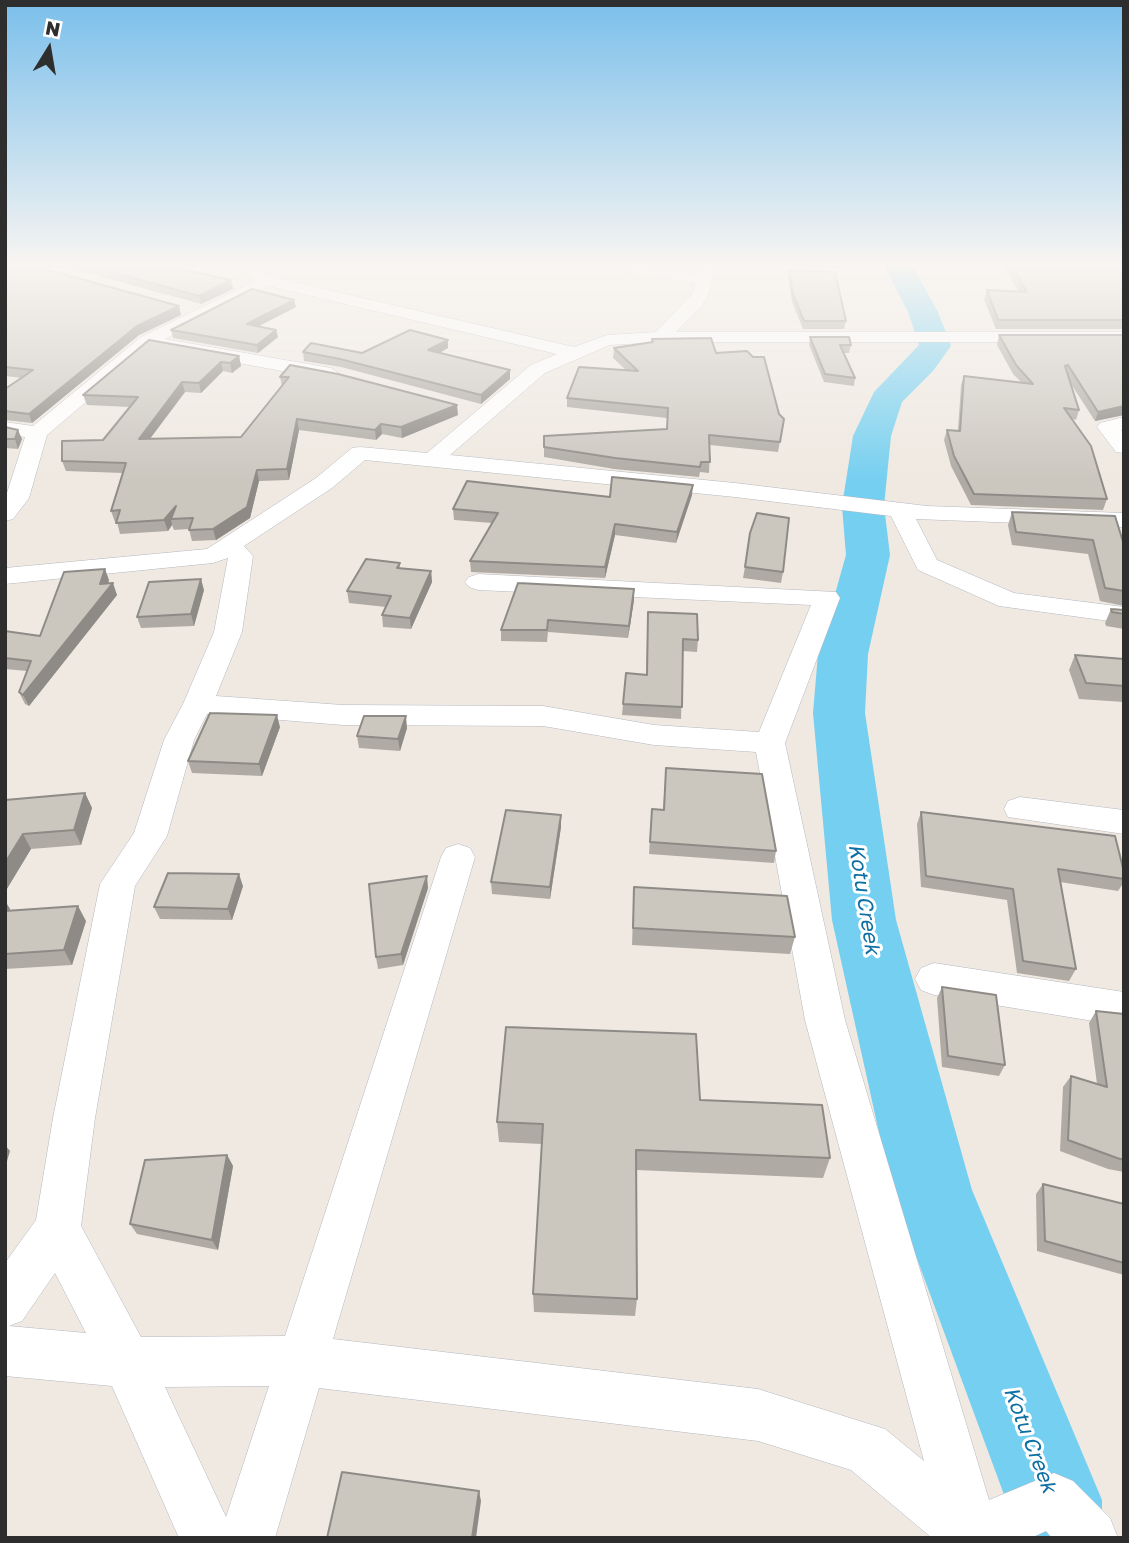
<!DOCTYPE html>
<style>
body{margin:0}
#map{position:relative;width:1129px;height:1543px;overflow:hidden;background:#efe9e1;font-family:"Golos Text",sans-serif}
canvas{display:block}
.frame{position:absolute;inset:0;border:7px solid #2e2e2e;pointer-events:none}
.north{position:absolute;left:14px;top:14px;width:70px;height:70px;-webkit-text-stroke:5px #fff;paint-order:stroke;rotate:11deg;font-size:19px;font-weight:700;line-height:28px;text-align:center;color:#2e2e2e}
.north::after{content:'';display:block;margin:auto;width:24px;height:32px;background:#2e2e2e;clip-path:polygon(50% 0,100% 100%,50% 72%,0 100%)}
</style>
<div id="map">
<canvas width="1129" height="1543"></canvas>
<div class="frame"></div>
<div class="north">N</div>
</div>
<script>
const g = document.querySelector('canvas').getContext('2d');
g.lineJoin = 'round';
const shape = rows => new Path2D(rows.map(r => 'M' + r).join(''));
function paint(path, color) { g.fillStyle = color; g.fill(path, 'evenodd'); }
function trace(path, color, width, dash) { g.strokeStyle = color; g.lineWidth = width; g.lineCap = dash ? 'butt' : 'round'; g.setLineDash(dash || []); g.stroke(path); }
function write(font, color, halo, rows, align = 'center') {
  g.font = font + ' "Golos Text",sans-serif'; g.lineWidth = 6; g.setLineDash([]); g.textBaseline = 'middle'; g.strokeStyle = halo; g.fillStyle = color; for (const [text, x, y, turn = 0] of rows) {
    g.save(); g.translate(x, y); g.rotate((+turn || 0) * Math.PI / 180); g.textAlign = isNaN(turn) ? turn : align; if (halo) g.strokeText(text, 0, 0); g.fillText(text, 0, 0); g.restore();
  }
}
paint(shape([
 [884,265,912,265,938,312,951,346,933,371,902,402,891,436,884,506,890,555,868,654,865,713,896,920,972,1190,1102,1500,1102,1538,1004,1538,1006,1500,892,1191,832,920,813,713,818,654,846,555,842,506,853,436,874,392,919,345,908,312,884,265]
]), '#75cff0');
const street = shape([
 [249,265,265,265,263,273,272,277,574,347,607,335,656,332,693,293,695,283,616,270,609,265,646,265,697,274,699,265,715,265,709,293,701,307,676,332,1124,332,1124,342,661,342,610,345,545,373,450,455,735,483,927,506,1124,513,1124,527,916,519,937,560,1014,593,1124,607,1124,623,999,606,918,570,891,516,735,497,365,460,332,488,244,546,253,556,242,632,216,696,343,705,543,706,654,725,759,732,811,605,478,590,469,587,465,582,469,577,478,574,836,592,840,598,785,743,845,1020,989,1500,1054,1473,1073,1481,1110,1518,1118,1538,1052,1538,1046,1531,1031,1538,932,1538,851,1470,758,1441,319,1388,275,1538,179,1538,112,1386,5,1376,5,1263,36,1220,53,1118,100,884,134,833,164,740,183,704,214,632,228,558,213,563,5,584,5,568,207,549,316,478,352,448,360,447,427,453,531,365,557,354,269,286,165,339,331,368,340,374,338,378,331,380,151,347,47,435,29,498,13,519,5,521,5,499,25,437,5,434,5,422,33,426,141,337,255,281,247,275,249,265],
 [207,714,343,725,543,726,654,745,756,752,805,1020,924,1461,885,1429,758,1389,333,1339,475,857,470,848,458,844,446,848,441,857,285,1336,141,1337,81,1226,95,1118,135,886,167,836,194,740,207,714],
 [55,1273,86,1333,9,1326,22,1321,55,1273],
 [269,1386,226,1517,165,1387,269,1386],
 [1124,417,1124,429,1121,430,1124,434,1124,453,1116,452,1097,427,1100,423,1124,417],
 [1020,797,1124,810,1124,834,1008,817,1004,809,1008,801,1020,797],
 [934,963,1124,992,1124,1026,934,995,921,990,915,979,921,968,934,963]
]);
trace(street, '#b4b7c1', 1);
paint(street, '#fff');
paint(shape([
 [5,265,181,315,139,335,32,423,5,420,5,389,22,378,5,376],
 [58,265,163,265,231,280,233,289,201,304],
 [1003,265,1124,265,1124,329,996,329,984,299,987,290,1019,292],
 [789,270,846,321,844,329,803,329,792,302,788,277],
 [296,307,259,326,278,337,258,353,173,338,171,330],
 [999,335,1124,335,1124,415,1095,421,1071,384,1079,410,1076,420,1072,419,1107,499,1103,510,971,505,951,466,944,440,947,430,958,430,961,385,964,376,1021,382,1013,374,997,345],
 [810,337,851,345,849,353,844,353,855,378,854,386,824,382,809,345],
 [652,339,716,353,784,419,778,452,710,445,709,473,700,472,699,477,614,469,544,457,544,447,667,429,667,418,567,407,567,398,626,370,613,358,614,348,651,342],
 [448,348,439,353,510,370,510,379,481,404,341,367,304,361,303,352,362,353],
 [239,356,241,366,232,373,223,371,201,393,185,392,150,439,241,437,282,386,280,377,290,365,458,415,402,438,382,434,376,440,299,430,289,480,259,481,250,518,216,540,192,541,189,529,174,530,172,525,168,531,120,534,117,522,115,522,111,511,123,473,66,471,62,461,103,440,130,407,87,405,83,395],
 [5,427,22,439,18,449,5,448],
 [692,495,676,543,615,535,605,578,471,572,470,561,492,523,454,520,453,509,610,497],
 [1012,512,1124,545,1124,606,1100,601,1088,554,1012,545,1008,525],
 [400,563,400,568,431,571,432,582,411,629,383,627,382,615,386,607,349,603,347,591],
 [745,567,783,572,781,583,743,578],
 [109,580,108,584,117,595,29,706,25,704,19,692,27,671,5,669,5,631,40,636],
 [204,590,194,626,141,628,137,617],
 [634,600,628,638,548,632,547,642,501,641,501,630],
 [1111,609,1124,610,1124,629,1106,626,1105,623],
 [648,612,698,640,697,652,683,651,681,719,622,715,623,704,646,675],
 [1075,655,1124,659,1124,702,1079,699,1069,670],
 [280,727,262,776,192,773,188,761],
 [407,728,400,751,359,748,357,736],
 [666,768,776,851,774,863,649,854,652,809,663,810],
 [85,793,92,808,81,845,31,849,5,892,5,800],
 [921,812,1124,872,1124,882,1118,891,1060,882,1076,969,1069,981,1017,973,1007,900,921,887,917,824],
 [561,815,561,827,550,899,492,894,491,882],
 [243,886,232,920,160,919,154,907],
 [634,887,795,937,790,954,632,945],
 [428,888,403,965,378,969,376,957],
 [5,901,10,909,9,910,86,921,72,965,5,969],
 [942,987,1005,1065,999,1076,942,1067,937,998],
 [1096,1011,1124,1014,1124,1172,1108,1169,1060,1151,1063,1087,1071,1076,1097,1084,1089,1023],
 [700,1100,830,1158,823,1178,636,1170,637,1299,635,1316,534,1312,533,1294,542,1144,499,1142,497,1122],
 [227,1155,233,1166,218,1250,137,1234,130,1224],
 [1043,1184,1124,1204,1124,1275,1037,1251,1036,1194]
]), '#afaba4');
paint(shape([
 [231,280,233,289,201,304,199,296],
 [294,300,296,307,249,331,247,324],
 [179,306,181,315,139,335,32,423,29,414,137,326],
 [276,330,278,337,258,353,257,345],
 [448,340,448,348,429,359,428,350],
 [239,356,241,366,232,373,230,363],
 [221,362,223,371,201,393,199,383],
 [510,370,510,379,481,404,481,395],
 [182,382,185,392,142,449,139,439],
 [457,405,458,415,402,438,401,427],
 [1124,406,1124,415,1095,421,1098,412],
 [297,419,299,430,289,480,287,469],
 [381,424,382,434,376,440,375,430],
 [18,430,22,439,18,449,15,439],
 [257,470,259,481,250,518,216,540,213,529],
 [693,485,692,495,676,543,677,532],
 [176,506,171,519,172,525,168,531,164,520],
 [615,524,615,535,605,578,605,567],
 [105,569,109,580,105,593,113,583,117,595,29,706,23,695,100,584],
 [431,571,432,582,411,629,410,618],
 [201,579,204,590,194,626,191,614],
 [634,589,634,600,628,638,629,626],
 [277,715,280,727,262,776,259,764],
 [406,716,407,728,400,751,398,739],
 [85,793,92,808,81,845,74,830],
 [561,815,561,827,550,899,550,887],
 [23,834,31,849,5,892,5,863],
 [239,874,243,886,232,920,228,909],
 [427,876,428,888,403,965,401,954],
 [5,901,10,909,5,916],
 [78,906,86,921,72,965,64,950],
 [5,1145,10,1151,5,1168],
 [227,1155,233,1166,218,1250,212,1240],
 [479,1491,481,1501,476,1538,472,1538]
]), '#8e8b86');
const building = shape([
 [5,265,30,265,179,306,137,326,29,414,5,411,5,389,33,370,5,367,5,265],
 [85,265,163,265,231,280,199,296,85,265],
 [1011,265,1124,265,1124,320,998,320,987,290,1027,292,1011,265],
 [789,270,835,272,846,321,804,321,793,294,789,270],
 [252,289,294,300,247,324,276,330,257,345,171,330,252,289],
 [410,330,448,340,428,350,510,370,481,395,340,359,303,352,311,343,362,353,410,330],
 [999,335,1124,335,1124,406,1098,412,1068,365,1065,366,1079,410,1064,408,1091,446,1107,499,974,494,954,456,947,430,960,431,964,376,1033,384,1016,365,999,335],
 [810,337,849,337,851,345,840,345,855,378,825,374,810,337],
 [711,338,716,353,747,351,753,357,764,357,779,414,784,419,780,442,709,435,710,462,701,462,700,467,615,458,544,447,544,436,667,429,668,408,567,398,579,367,638,371,614,348,653,342,652,339,711,338],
 [149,340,239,356,230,363,221,362,199,383,182,382,139,439,241,437,289,377,280,377,290,365,338,374,457,405,401,427,381,424,375,430,297,419,287,469,257,470,247,507,213,529,189,530,193,518,171,519,176,506,164,520,116,523,120,510,111,511,126,463,62,461,62,441,103,440,138,397,83,395,149,340],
 [5,427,18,430,15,439,5,439,5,427],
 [612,477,693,485,677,532,615,524,605,567,470,561,498,513,453,509,467,481,610,497,612,477],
 [1012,512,1115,516,1124,545,1124,591,1105,588,1093,540,1016,532,1012,512],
 [757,513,789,518,783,572,745,567,750,533,757,513],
 [366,559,400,563,397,568,431,571,410,618,382,615,391,596,347,591,366,559],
 [105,569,100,584,113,583,23,695,19,692,31,661,5,658,5,631,40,636,64,572,105,569],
 [201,579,191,614,137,617,149,582,201,579],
 [518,583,634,589,629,626,548,620,547,630,501,630,518,583],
 [1111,609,1124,610,1124,614,1112,612,1111,609],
 [648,612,697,614,698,640,683,639,682,707,623,704,626,673,647,675,648,612],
 [1075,655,1124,659,1124,686,1086,683,1075,655],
 [210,713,277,715,259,764,188,761,210,713],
 [364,716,406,716,398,739,357,736,364,716],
 [666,768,762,774,776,851,650,842,652,809,664,810,666,768],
 [85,793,74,830,23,834,5,863,5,800,85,793],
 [506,810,561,815,550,887,491,882,506,810],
 [921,812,1115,836,1124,872,1124,879,1058,869,1076,969,1023,961,1013,889,926,876,921,812],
 [168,873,239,874,228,909,154,907,168,873],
 [427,876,401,954,376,957,369,884,427,876],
 [634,887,787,896,795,937,633,928,634,887],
 [78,906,64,950,5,954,5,911,78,906],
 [942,987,996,995,1005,1065,948,1056,942,987],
 [1096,1011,1124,1014,1124,1160,1117,1158,1068,1140,1071,1076,1107,1087,1096,1011],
 [506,1027,696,1034,700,1100,822,1105,830,1158,636,1150,637,1299,533,1294,543,1124,497,1122,506,1027],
 [227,1155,212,1240,130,1224,145,1160,227,1155],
 [1043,1184,1124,1204,1124,1263,1045,1241,1043,1184],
 [342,1472,479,1491,472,1538,327,1538,342,1472]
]);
paint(building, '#cbc7bf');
trace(building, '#8e8b86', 2);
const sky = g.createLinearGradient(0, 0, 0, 481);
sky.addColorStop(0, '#7abfeb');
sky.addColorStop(0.55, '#f8f5f2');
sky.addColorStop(1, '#f8f5f200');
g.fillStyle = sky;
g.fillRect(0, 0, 1129, 481);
write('italic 21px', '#0d6fa3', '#fff', [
 ["Kotu Creek",864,899,81],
 ["Kotu Creek",1030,1440,69]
]);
</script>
